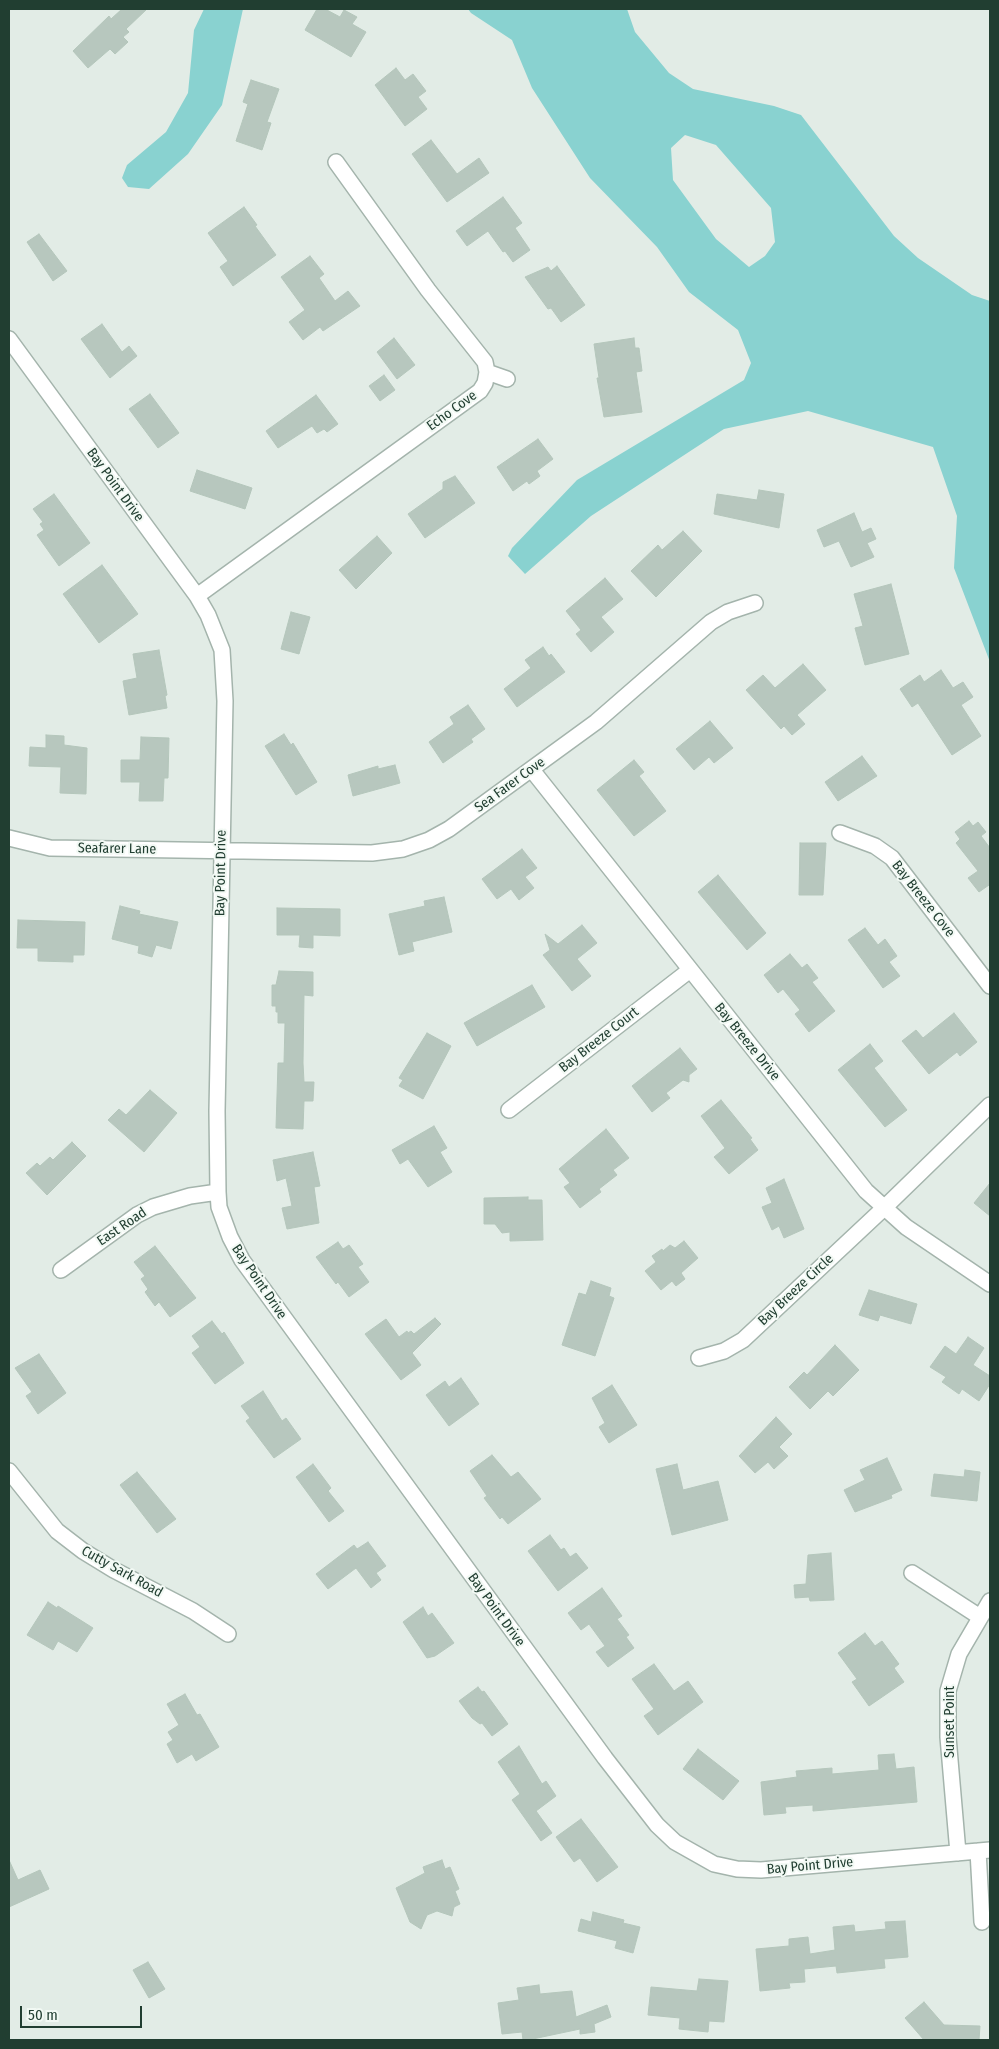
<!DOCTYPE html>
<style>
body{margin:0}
#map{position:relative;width:999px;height:2049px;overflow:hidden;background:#e2ece6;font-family:"Fira Sans Condensed",sans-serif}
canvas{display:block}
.frame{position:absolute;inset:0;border:10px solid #213e31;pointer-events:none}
.scale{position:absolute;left:20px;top:2006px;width:122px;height:22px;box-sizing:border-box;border:2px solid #213e31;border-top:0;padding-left:6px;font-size:15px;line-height:18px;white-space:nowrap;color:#213e31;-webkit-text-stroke:4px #f2f9f4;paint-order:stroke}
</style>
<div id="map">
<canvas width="999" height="2049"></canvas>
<div class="frame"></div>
<div class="scale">50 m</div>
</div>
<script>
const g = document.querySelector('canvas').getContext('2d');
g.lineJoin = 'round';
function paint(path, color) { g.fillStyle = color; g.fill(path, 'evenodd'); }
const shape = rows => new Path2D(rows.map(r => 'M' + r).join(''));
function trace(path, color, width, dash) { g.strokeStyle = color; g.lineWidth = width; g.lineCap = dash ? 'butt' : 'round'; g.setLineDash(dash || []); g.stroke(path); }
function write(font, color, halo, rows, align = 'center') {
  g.font = font + ' "Fira Sans Condensed",sans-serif'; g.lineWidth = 4; g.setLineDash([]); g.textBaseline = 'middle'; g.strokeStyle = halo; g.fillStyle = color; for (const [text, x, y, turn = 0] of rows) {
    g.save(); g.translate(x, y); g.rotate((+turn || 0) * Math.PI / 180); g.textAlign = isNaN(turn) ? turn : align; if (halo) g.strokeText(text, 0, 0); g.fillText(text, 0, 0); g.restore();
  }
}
paint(shape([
 [204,9,243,9,222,105,188,154,149,189,128,187,122,178,127,165,166,132,188,93,194,30],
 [468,9,627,9,635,32,669,73,693,89,774,106,801,115,894,236,918,258,972,295,990,301,990,662,954,568,957,516,933,447,808,411,724,429,591,516,525,574,508,556,512,548,577,480,744,380,751,363,738,330,689,292,657,247,590,178,532,88,512,40,471,13],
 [685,135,716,145,771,208,775,242,765,256,749,267,716,239,673,180,671,148]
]), '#89d2d0');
const building = shape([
 [122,9,147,9,126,29,129,32,123,37,128,42,115,54,110,49,88,68,73,51,109,16,111,19,122,9],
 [317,9,325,9,340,17,344,10,357,17,352,24,366,32,351,57,305,30,317,9],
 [396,68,405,80,413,74,426,91,418,97,427,109,405,126,375,85,396,68],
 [251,80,279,89,267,122,271,123,262,150,236,141,248,104,243,102,251,80],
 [431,140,457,174,479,158,489,173,447,202,412,154,431,140],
 [503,197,522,223,515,228,530,250,513,262,505,251,503,252,488,231,467,246,456,231,503,197],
 [244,207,257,225,255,226,276,255,233,286,220,267,228,261,208,233,244,207],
 [39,234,67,271,53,281,27,242,39,234],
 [310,256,324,274,319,278,335,301,348,291,360,306,323,331,320,327,303,340,289,322,305,310,281,277,310,256],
 [557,266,585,305,561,322,551,308,548,309,525,277,548,267,551,271,557,266],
 [102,324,122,352,129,346,137,356,110,378,81,339,102,324],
 [394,338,415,365,397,379,377,352,394,338],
 [634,338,635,348,639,348,642,371,636,372,642,412,604,417,597,378,599,378,594,344,634,338],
 [384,375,395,390,380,401,369,386,384,375],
 [150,394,179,433,158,448,129,409,150,394],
 [316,395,338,424,327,432,324,429,317,433,312,426,278,448,266,431,316,395],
 [538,439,553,459,537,471,540,476,529,484,527,481,513,491,497,467,538,439],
 [197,470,252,488,245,509,190,491,197,470],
 [455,476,475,503,425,538,408,514,443,489,443,482,455,476],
 [759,490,784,494,779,528,714,514,717,494,757,500,759,490],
 [54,494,90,543,59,566,37,535,44,530,40,524,43,522,33,509,54,494],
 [854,513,862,532,871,528,876,539,867,543,874,557,851,567,839,541,824,547,817,530,854,513],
 [683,531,702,551,656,597,631,571,658,545,662,550,683,531],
 [377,536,392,553,356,589,339,570,377,536],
 [102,565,138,614,99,643,63,594,102,565],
 [605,578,623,599,601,617,614,632,591,652,576,634,581,630,566,611,605,578],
 [891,584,909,654,865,665,855,628,863,626,854,594,891,584],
 [291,612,310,617,299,654,281,649,291,612],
 [543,647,549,656,551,654,565,672,517,707,504,689,531,668,525,660,543,647],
 [159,650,167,695,165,696,167,708,129,715,123,681,137,678,133,654,159,650],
 [803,664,826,690,797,715,805,724,792,735,784,726,781,729,746,690,763,675,775,688,803,664],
 [941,670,953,688,963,682,973,697,961,705,981,736,952,755,918,703,912,707,900,689,920,675,924,682,941,670],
 [468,705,485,729,471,739,473,742,443,763,429,742,454,724,450,717,468,705],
 [710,721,733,748,714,763,709,757,694,770,676,749,710,721],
 [284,734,291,745,293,743,317,782,296,795,265,746,284,734],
 [46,735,64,736,64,745,87,748,86,794,60,793,61,767,29,766,30,747,46,748,46,735],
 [141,737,169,738,168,778,164,778,163,801,139,801,140,782,121,782,121,760,140,760,141,737],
 [862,756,877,776,838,801,825,782,862,756],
 [634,760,644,772,639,776,666,811,634,836,597,790,634,760],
 [395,765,400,783,353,796,348,775,378,766,378,769,395,765],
 [969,821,973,826,978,822,986,832,981,836,990,848,990,887,989,885,979,892,968,878,978,871,956,843,960,839,955,832,969,821],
 [800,843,826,843,823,895,799,895,800,843],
 [522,849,537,868,525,877,534,888,519,900,511,889,497,899,482,879,522,849],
 [718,875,766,933,747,950,698,892,718,875],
 [444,897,452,932,412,942,414,951,399,955,389,914,425,906,424,901,444,897],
 [120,906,140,911,139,914,178,922,171,949,156,945,152,957,138,953,139,946,112,939,120,906],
 [277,908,340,909,340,936,313,935,313,948,299,947,300,935,277,935,277,908],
 [18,920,85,922,84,955,73,955,73,962,38,961,38,948,17,948,18,920],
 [582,925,597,943,577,959,591,976,572,991,543,955,550,950,545,934,558,944,582,925],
 [865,928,878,945,885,939,897,956,889,962,900,976,883,988,848,940,865,928],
 [790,954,802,968,807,964,818,978,812,982,835,1011,809,1032,795,1014,800,1010,783,989,778,993,764,975,790,954],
 [279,971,313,972,313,996,304,995,303,1063,304,1082,314,1082,313,1101,304,1101,303,1129,276,1128,278,1063,284,1063,285,1023,278,1023,278,1012,276,1012,276,1006,272,1006,272,985,276,985,279,971],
 [532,985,545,1007,477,1046,464,1023,532,985],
 [954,1013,977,1042,960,1056,957,1052,929,1074,902,1041,916,1030,923,1038,954,1013],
 [427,1033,451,1046,423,1099,399,1086,403,1080,399,1078,427,1033],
 [870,1044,883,1061,874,1068,907,1110,885,1127,838,1070,870,1044],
 [680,1048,697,1069,689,1075,689,1082,683,1080,666,1093,670,1098,652,1112,632,1086,680,1048],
 [150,1090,177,1113,144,1152,108,1120,119,1109,126,1115,150,1090],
 [721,1100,752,1138,750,1139,758,1150,729,1174,714,1157,725,1148,701,1116,721,1100],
 [434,1126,447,1148,440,1152,452,1172,428,1187,408,1159,400,1164,392,1150,434,1126],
 [606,1129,629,1158,613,1170,617,1175,599,1189,601,1192,580,1208,564,1187,570,1183,559,1169,606,1129],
 [72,1142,86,1156,47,1195,26,1173,37,1163,40,1166,50,1157,53,1160,72,1142],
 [313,1152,320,1186,314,1187,319,1223,287,1229,282,1208,292,1206,286,1178,277,1181,273,1160,313,1152],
 [784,1179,804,1229,784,1238,779,1226,772,1230,762,1207,772,1203,766,1188,784,1179],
 [990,1183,990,1216,974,1203,990,1183],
 [528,1197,528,1200,542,1200,543,1240,510,1241,510,1232,502,1233,495,1224,484,1224,484,1198,528,1197],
 [684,1241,698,1258,681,1273,685,1279,676,1286,672,1281,661,1290,645,1271,656,1262,652,1256,662,1249,663,1251,670,1245,675,1248,684,1241],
 [338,1242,343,1249,349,1245,363,1264,358,1267,369,1282,349,1297,338,1282,336,1284,316,1257,338,1242],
 [155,1246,196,1298,170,1317,159,1302,155,1306,145,1292,148,1289,141,1279,145,1276,134,1262,155,1246],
 [591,1281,611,1288,609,1296,614,1298,595,1356,562,1345,579,1293,586,1295,591,1281],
 [869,1290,917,1304,911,1324,880,1315,878,1321,859,1315,869,1290],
 [435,1318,441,1324,412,1353,421,1365,401,1380,365,1334,386,1319,399,1337,407,1331,408,1333,411,1331,414,1334,435,1318],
 [212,1321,222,1334,224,1332,244,1363,215,1384,192,1353,200,1347,192,1336,212,1321],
 [968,1337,984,1348,973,1365,990,1376,990,1384,979,1401,962,1389,959,1394,942,1382,946,1377,930,1367,945,1346,956,1354,968,1337],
 [835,1345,859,1370,833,1396,828,1391,810,1409,789,1387,804,1372,807,1375,835,1345],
 [39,1354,66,1393,38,1414,26,1396,32,1392,15,1368,39,1354],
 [461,1378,479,1404,449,1426,426,1395,445,1381,449,1387,461,1378],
 [612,1385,637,1425,609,1443,599,1427,605,1423,592,1398,612,1385],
 [263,1391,282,1421,286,1418,301,1439,274,1458,246,1421,250,1418,241,1406,263,1391],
 [776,1417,792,1434,779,1447,788,1456,774,1469,768,1462,755,1473,739,1456,776,1417],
 [492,1455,511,1477,518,1472,541,1499,508,1524,502,1517,500,1519,484,1498,487,1496,470,1471,492,1455],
 [887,1458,902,1490,891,1495,892,1498,855,1512,844,1490,865,1480,860,1470,887,1458],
 [313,1464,331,1488,328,1491,344,1511,329,1522,296,1477,313,1464],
 [677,1464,683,1490,718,1481,728,1520,672,1535,656,1469,677,1464],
 [965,1470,980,1472,977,1501,931,1496,934,1474,964,1477,965,1470],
 [137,1472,176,1519,157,1533,120,1485,137,1472],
 [550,1535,561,1550,564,1548,570,1557,576,1553,588,1568,558,1591,528,1551,550,1535],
 [368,1542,386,1566,376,1573,381,1580,371,1588,356,1568,328,1589,316,1574,354,1545,357,1549,368,1542],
 [831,1553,834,1600,810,1601,809,1597,795,1598,794,1585,806,1584,808,1555,831,1553],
 [602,1588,622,1616,617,1619,629,1635,626,1637,634,1648,608,1667,596,1652,605,1646,589,1624,581,1630,568,1613,602,1588],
 [48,1602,57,1608,58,1606,93,1628,77,1652,58,1641,53,1650,27,1635,48,1602],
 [423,1607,428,1616,432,1613,454,1643,435,1656,427,1658,403,1622,423,1607],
 [865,1633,875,1646,882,1641,899,1664,894,1668,904,1682,869,1706,852,1682,857,1679,838,1653,865,1633],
 [654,1664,674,1691,688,1681,703,1702,658,1735,644,1716,654,1709,632,1679,654,1664],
 [478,1687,482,1692,484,1691,508,1724,492,1736,482,1723,480,1724,472,1718,459,1701,478,1687],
 [185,1694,197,1715,200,1714,219,1747,196,1761,192,1754,177,1763,167,1744,173,1740,168,1732,179,1725,167,1704,185,1694],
 [519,1746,542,1784,546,1781,556,1796,536,1811,552,1833,541,1841,512,1800,520,1794,498,1762,519,1746],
 [698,1749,739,1781,723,1800,683,1769,698,1749],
 [894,1754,896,1769,914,1767,917,1802,813,1811,813,1805,785,1807,786,1813,764,1815,761,1782,797,1777,796,1771,832,1768,832,1774,879,1770,878,1755,894,1754],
 [581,1819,618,1867,597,1882,580,1858,574,1862,556,1837,581,1819],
 [9,1860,18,1880,40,1870,49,1889,9,1907,9,1860],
 [442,1860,445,1869,450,1867,459,1889,455,1891,460,1904,454,1907,452,1916,437,1911,427,1915,421,1929,410,1922,396,1888,425,1873,423,1867,442,1860],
 [593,1912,624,1920,623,1923,640,1927,633,1953,615,1948,617,1941,578,1931,581,1919,591,1922,593,1912],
 [905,1921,908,1957,884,1959,885,1968,837,1973,836,1966,804,1969,805,1982,789,1983,790,1988,760,1991,756,1949,789,1946,789,1939,808,1937,810,1954,835,1950,833,1927,854,1925,855,1932,886,1929,885,1922,905,1921],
 [148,1962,165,1989,149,1998,133,1970,148,1962],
 [699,1979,728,1981,724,2022,709,2021,708,2032,679,2029,680,2018,648,2015,651,1987,697,1991,699,1979],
 [539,1985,540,1994,572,1991,576,2017,607,2005,611,2017,594,2024,595,2032,580,2034,580,2029,528,2040,523,2040,522,2032,502,2034,498,2003,519,2000,517,1988,539,1985],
 [924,2002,944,2025,980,2026,979,2040,924,2040,905,2018,924,2002]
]);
paint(building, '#b7c7be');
trace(building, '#b4c6bb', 1);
const street = shape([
 [9,339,197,596,208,615,222,650,225,701,217,1111,218,1192,219,1207,230,1237,242,1260,605,1758,657,1825,675,1842,714,1864,737,1869,761,1870,990,1850],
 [487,372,507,379],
 [197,596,480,391,485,383,487,372,485,362,428,290,336,162],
 [532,770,866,1191,906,1227,990,1284],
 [840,833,875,846,892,858,990,986],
 [9,838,50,848,372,853,403,849,429,840,449,829,596,722,711,622,728,612,755,603],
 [509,1110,690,970],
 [61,1270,137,1215,153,1207,190,1196,218,1192],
 [699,1358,724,1351,743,1340,884,1208,990,1105],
 [9,1471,57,1531,83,1551,114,1570,193,1611,228,1634],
 [912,1573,980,1617],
 [978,1851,982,1922],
 [958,1853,948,1737,948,1691,959,1654,990,1601]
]);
trace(street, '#a4b4ac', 18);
trace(street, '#fff', 15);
write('14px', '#213e31', '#f2f9f4', [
 ["Echo Cove",452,411,-36],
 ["Bay Point Drive",115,485,54],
 ["Sea Farer Cove",510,785,-36],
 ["Seafarer Lane",117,849,1],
 ["Bay Point Drive",221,873,-89],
 ["Bay Breeze Cove",923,899,52],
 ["Bay Breeze Court",599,1040,-38],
 ["Bay Breeze Drive",747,1042,51],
 ["East Road",122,1227,-34],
 ["Bay Point Drive",259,1282,56],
 ["Bay Breeze Circle",796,1290,-43],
 ["Cutty Sark Road",122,1572,29],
 ["Bay Point Drive",496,1610,54],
 ["Sunset Point",950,1722,-90],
 ["Bay Point Drive",810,1866,-5]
]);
</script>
